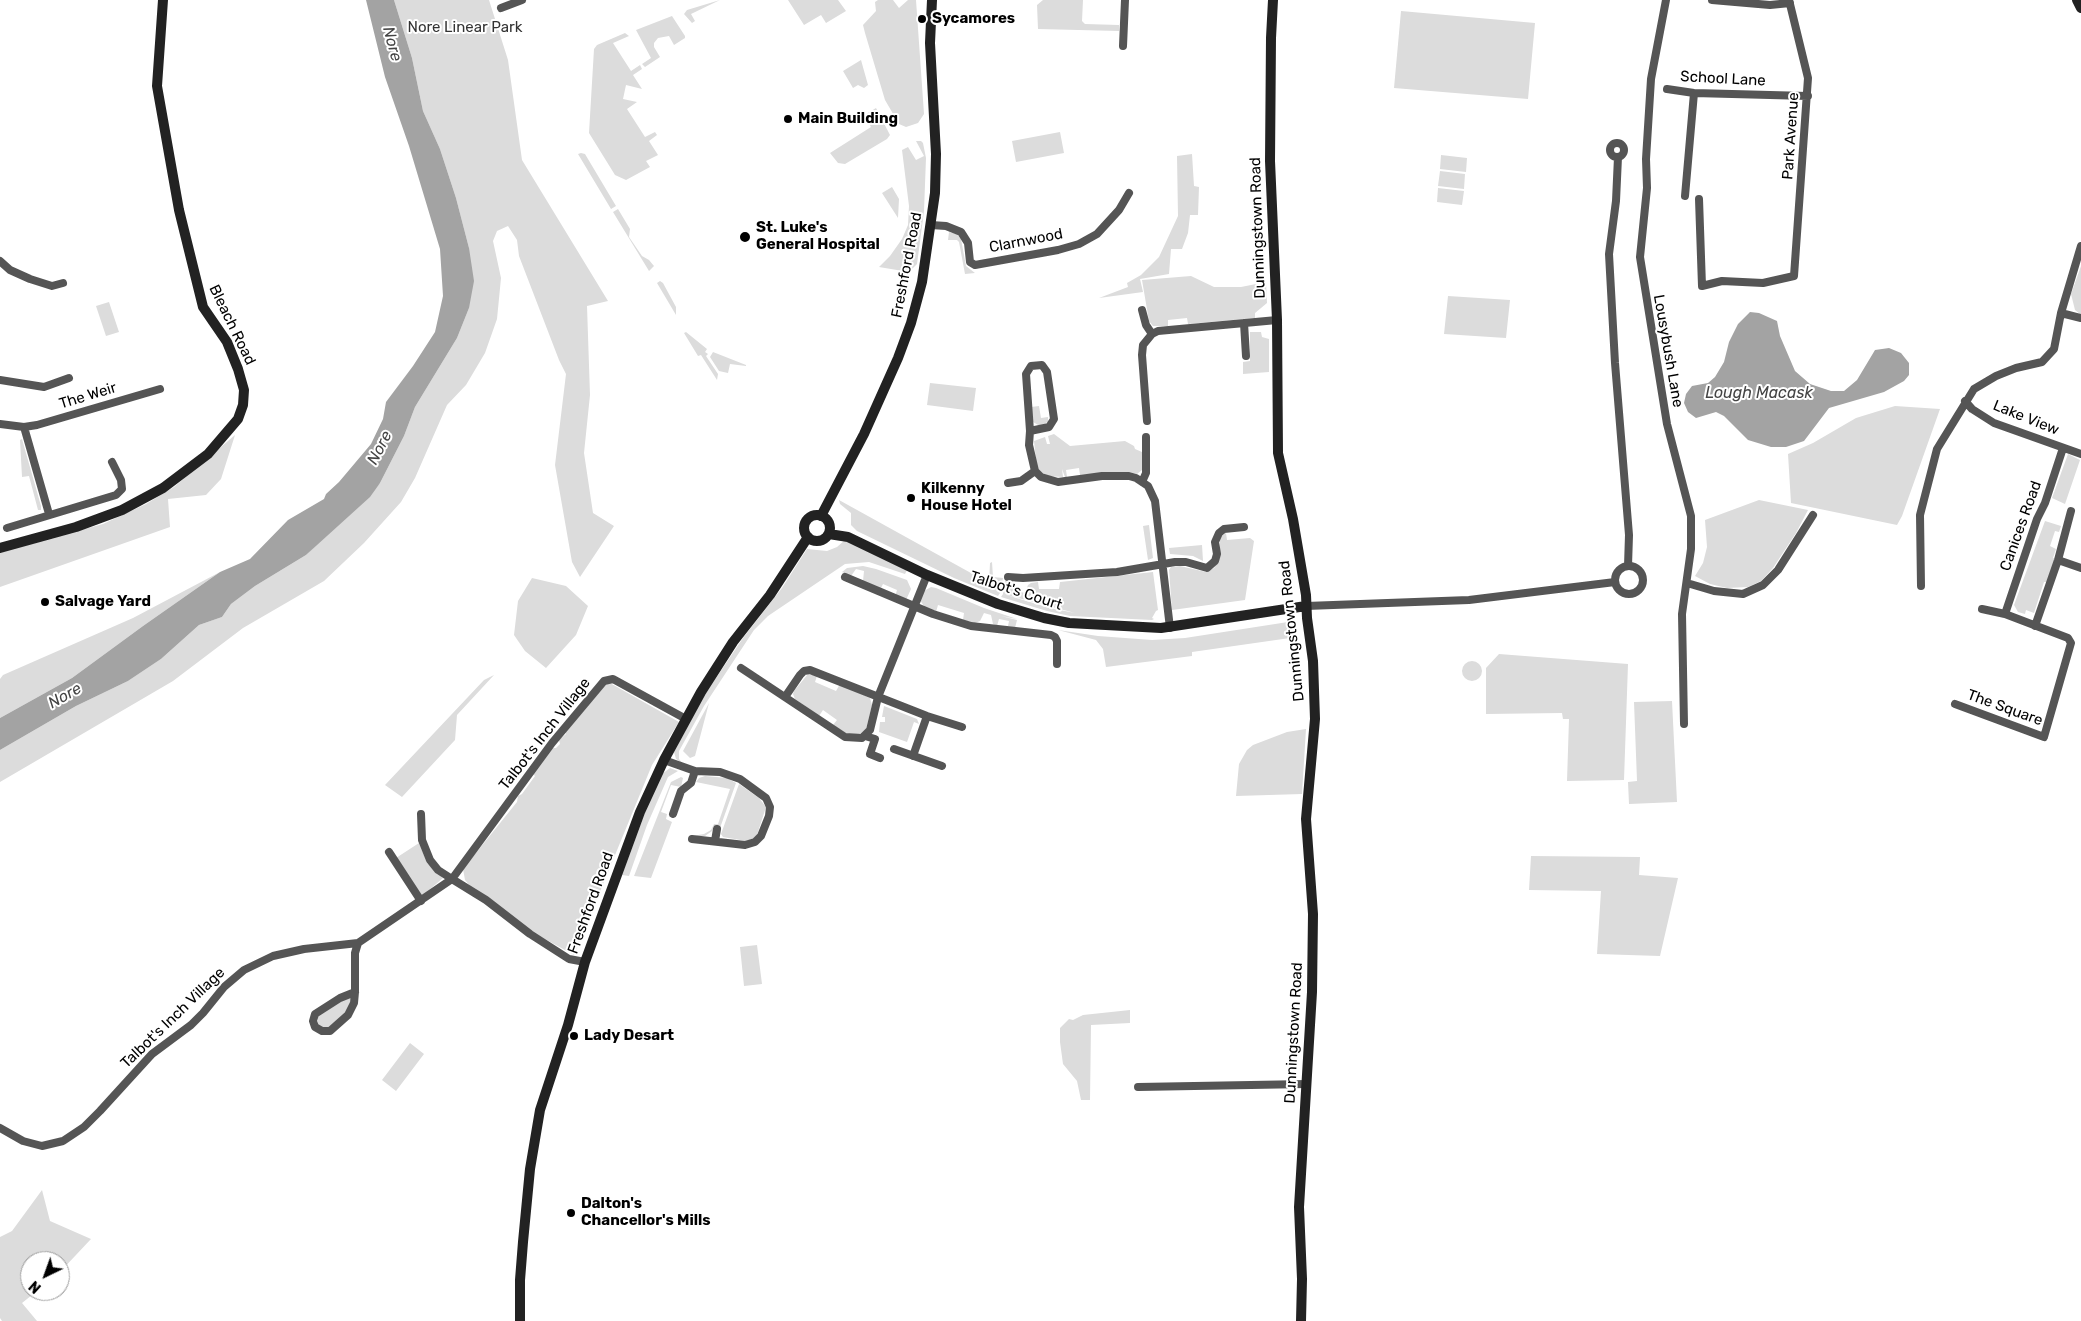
<!DOCTYPE html>
<style>
body{margin:0}
#map{position:relative;width:2081px;height:1321px;overflow:hidden;background:#fff;font-family:Rubik,sans-serif}
canvas{display:block}
.north{position:absolute;left:20px;top:1251px;width:50px;height:50px;box-sizing:border-box;background:#fff;border:1px solid #999;border-radius:50%;rotate:222deg;font-size:14px;font-weight:700;line-height:20px;text-align:center;color:#000}
.north::after{content:'';display:block;margin:auto;width:18px;height:22px;background:#000;clip-path:polygon(50% 0,100% 100%,50% 72%,0 100%)}
</style>
<div id="map">
<canvas width="2081" height="1321"></canvas>
<div class="north">N</div>
</div>
<script>
const g = document.querySelector('canvas').getContext('2d');
g.lineJoin = 'round';
function paint(path, color) { g.fillStyle = color; g.fill(path, 'evenodd'); }
const shape = rows => new Path2D(rows.map(r => 'M' + r).join(''));
function trace(path, color, width, dash) { g.strokeStyle = color; g.lineWidth = width; g.lineCap = dash ? 'butt' : 'round'; g.setLineDash(dash || []); g.stroke(path); }
function write(font, color, halo, rows, align = 'center') {
  g.font = font + ' Rubik,sans-serif'; g.lineWidth = 4; g.setLineDash([]); g.textBaseline = 'middle'; g.strokeStyle = halo; g.fillStyle = color; for (const [text, x, y, turn = 0] of rows) {
    g.save(); g.translate(x, y); g.rotate((+turn || 0) * Math.PI / 180); g.textAlign = isNaN(turn) ? turn : align; if (halo) g.strokeText(text, 0, 0); g.fillText(text, 0, 0); g.restore();
  }
}
paint(shape([
 [394,0,489,0,508,60,522,160,608,301,587,306,590,395,584,453,593,513,614,526,580,577,572,562,555,465,566,374,559,360,519,256,517,240,508,226,497,231,493,241,501,278,497,319,485,353,466,385,447,405,415,478,401,502,364,543,324,581,243,628,173,681,0,782,0,750,76,706,128,681,161,659,199,625,222,617,231,604,255,586,306,555,380,483,404,436,415,407,457,338,469,308,469,248,456,198,440,149,423,111,412,58],
 [720,0,691,14,695,21,692,23,684,14,687,10],
 [788,0,838,0,846,11,826,23,821,15,804,25],
 [878,0,893,0,899,8,908,0,916,0,924,114,918,123,906,127,899,124,885,100,865,33,863,25,876,11,875,2],
 [1043,0,1083,0,1082,21,1085,24,1119,25,1119,31,1038,29,1037,5],
 [1401,11,1535,23,1528,99,1394,88],
 [672,16,685,36,685,38,674,45,669,36,658,38,654,43,654,47,660,57,645,67,642,64,651,58,636,30],
 [625,33,629,36,613,43,631,71,640,65,642,69,633,75,642,89,626,85,623,99,637,102,627,109,645,137,655,132,657,135,649,141,658,155,646,161,650,167,626,180,615,175,589,133,594,49,597,45],
 [861,60,868,85,864,88,858,85,853,88,843,71],
 [876,108,890,135,887,139,845,164,838,163,830,153,871,127,866,118,863,119,863,116],
 [1060,132,1064,153,1016,162,1012,141],
 [916,141,921,141,923,143,926,158,924,211,917,264,909,272,879,267,890,256,902,239,908,225,909,206,902,150,908,147,916,160,924,156],
 [581,153,585,154,616,206,611,209,578,154],
 [1192,154,1194,186,1199,187,1198,215,1190,215,1188,233,1182,249,1171,249,1169,274,1140,279,1143,292,1099,298,1128,287,1127,283,1141,275,1159,257,1178,216,1177,156],
 [1441,155,1467,158,1466,172,1440,169],
 [1440,171,1465,174,1464,189,1438,186],
 [892,187,899,199,898,218,882,193],
 [1438,188,1464,191,1462,205,1437,202],
 [618,209,630,229,629,237,642,256,649,260,654,266,649,271,613,212],
 [949,232,957,234,961,239,966,266,975,273,965,274,959,242,957,240,948,240],
 [2081,266,2081,315,2075,310,2071,294],
 [1191,276,1214,287,1241,287,1266,282,1267,303,1255,313,1255,318,1188,324,1187,318,1168,320,1168,326,1153,326,1149,321,1142,280],
 [660,281,663,283,676,307,676,315,657,283],
 [1448,296,1510,300,1506,338,1444,334],
 [109,302,119,332,106,336,96,306],
 [686,332,707,349,705,352,708,354,706,356,718,374,717,380,701,355,698,356,684,333],
 [1250,332,1261,332,1262,337,1269,339,1269,372,1243,374,1243,362,1250,361],
 [713,352,746,365,746,366,730,364,728,373,719,371,710,357],
 [930,383,976,388,973,411,927,405],
 [1039,406,1041,418,1048,417,1048,422,1040,426,1033,422,1031,407],
 [1895,406,1940,409,1902,516,1897,525,1791,503,1788,454,1813,443,1856,418],
 [1054,434,1070,446,1125,441,1134,446,1135,449,1142,452,1142,470,1137,474,1129,472,1080,475,1079,468,1066,470,1067,477,1065,477,1062,469,1063,477,1044,476,1037,470,1034,441,1045,437,1047,444,1050,444,1048,436],
 [235,435,221,479,206,495,168,499,170,527,0,587,0,552,103,524,146,504,174,487],
 [22,439,41,506,41,510,38,510,29,476,22,477,20,440],
 [2068,454,2080,460,2065,504,2052,498],
 [839,500,989,583,990,563,992,562,993,577,1003,578,1000,593,998,596,954,578,857,531,851,525,851,513,840,504],
 [1759,500,1808,510,1796,533,1773,568,1761,581,1748,587,1727,588,1710,584,1695,576,1703,563,1707,547,1705,520],
 [2045,521,2061,526,2059,532,2055,531,2050,546,2056,549,2053,558,2055,559,2047,582,2044,582,2034,613,2026,610,2025,614,2018,612,2014,605],
 [1149,525,1153,558,1148,560,1143,526],
 [1226,533,1227,540,1250,538,1254,541,1245,600,1172,610,1169,570,1171,567,1180,566,1206,572,1214,568,1218,563,1220,555,1220,537],
 [845,540,907,570,905,574,869,562,845,564,768,616,754,630,704,706,679,751,679,759,682,763,676,759,674,752,702,699,743,638,782,588,807,549,827,551,837,547],
 [1202,545,1203,561,1193,556,1170,554,1169,548],
 [863,566,876,569,907,580,911,589,906,600,895,597,897,590,883,584,880,590,863,581,864,571,856,569,851,576,842,572,847,568],
 [220,572,143,626,72,678,0,718,0,679,3,675,133,618],
 [1153,572,1158,610,1156,611,1152,618,1154,619,1152,620,1070,616,1047,611,1001,597,1003,594,1050,608,1075,613,1003,594,1005,581,1015,584,1016,591,1025,593,1028,585,1031,583,1038,582,1039,589,1059,589,1060,582],
 [532,578,566,586,588,606,576,635,546,668,525,651,514,635,518,601],
 [931,587,936,588,984,608,1017,619,1001,616,1017,620,1015,628,1008,626,1009,621,999,619,997,626,993,624,991,615,984,613,980,621,975,623,963,620,964,613,938,605,936,612,925,608,920,600,924,591],
 [1288,622,1290,638,1192,652,1192,656,1106,667,1103,649,1096,640,1058,630,1098,636,1152,640,1185,638],
 [1499,654,1628,664,1624,780,1567,781,1569,719,1563,719,1562,713,1486,714,1486,668],
 '1462 671a10 10 0 1 1 20 0a10 10 0 1 1-20 0Z',
 [808,674,817,676,815,682,836,691,840,684,870,698,872,705,866,729,863,733,853,735,846,733,833,725,837,720,823,710,819,716,795,699,793,694,794,691],
 [494,675,457,715,455,740,402,797,385,785,484,680],
 [610,683,679,722,652,765,574,955,534,933,470,886,465,880,463,869,517,802,518,796,522,794,535,776,533,774,552,748,556,748,560,744,559,740,566,734,565,731,606,684],
 [1672,701,1677,802,1629,804,1628,782,1637,781,1634,702],
 [709,703,695,756,690,758,683,751],
 [884,706,917,719,919,724,914,722,907,742,879,732,880,722,885,722,885,717,882,717],
 [1306,729,1302,794,1236,796,1239,764,1247,750,1253,745,1287,732],
 [670,768,678,771,668,777,647,825,629,876,622,875,649,802,662,774],
 [705,776,727,778,736,783,720,828,714,826,712,831,705,836,692,836,704,834,711,830,714,824,718,824,730,789,696,782,699,778],
 [681,777,683,778,681,787,671,785,661,812,667,814,666,819,672,822,651,878,634,876,671,782],
 [739,784,759,798,766,807,757,835,753,839,746,841,723,837,721,834],
 [419,843,427,863,443,878,422,896,396,858],
 [1531,856,1640,857,1639,875,1678,878,1660,956,1597,954,1601,891,1529,890],
 [757,945,762,984,744,986,740,947],
 [351,996,350,1005,345,1015,330,1028,324,1028,318,1025,318,1014,325,1009],
 [1130,1010,1130,1023,1091,1025,1090,1100,1081,1100,1077,1081,1063,1064,1060,1042,1060,1028,1069,1019,1073,1020,1083,1015],
 [410,1043,424,1054,396,1091,382,1080],
 [42,1190,50,1221,91,1239,60,1272,60,1261,30,1261,30,1291,37,1291,22,1303,37,1321,2,1321,0,1318,0,1237,12,1231]
]), '#dcdcdc');
paint(shape([
 [366,0,394,0,412,58,423,111,440,149,456,198,469,248,474,281,469,308,457,338,415,407,404,436,380,483,370,497,306,555,255,586,231,604,222,617,199,625,161,659,128,681,76,706,0,750,0,718,72,678,143,626,220,572,250,559,288,520,324,499,326,494,339,482,371,444,383,419,386,402,413,366,435,332,443,296,440,249,409,146,385,77],
 [1750,312,1759,313,1777,321,1780,336,1795,371,1810,384,1831,391,1844,391,1857,380,1875,350,1889,348,1901,353,1909,363,1909,375,1904,381,1884,392,1829,408,1804,441,1786,447,1771,447,1748,440,1724,416,1716,412,1696,418,1688,412,1684,403,1686,394,1692,386,1708,383,1715,377,1724,362,1729,342,1738,324]
]), '#a3a3a3');
trace(shape([
 [1666,0,1651,79,1646,159,1647,188,1640,257,1667,424,1691,516,1691,549,1682,614,1684,724],
 [1712,0,1770,5,1790,3],
 [501,8,522,0],
 [1123,46,1125,0],
 [1667,89,1694,93,1808,96],
 '1610 150a7 7 0 1 1 14 0a7 7 0 1 1-14 0Z',
 [1618,157,1616,201,1609,254,1615,363,1629,535,1628,566],
 [1685,196,1694,93],
 [1699,199,1702,286,1722,281,1763,283,1794,276,1808,78,1789,0],
 [931,225,946,226,961,232,968,243,970,262,975,265,1058,250,1079,244,1097,234,1119,210,1129,193],
 [0,261,10,270,30,279,52,286,63,283],
 [1142,310,1146,325,1152,334],
 [2061,313,2081,318],
 [1244,323,1246,356],
 [0,380,44,387,69,378],
 [1965,401,1972,409,1994,423,2081,454],
 [1147,421,1142,355,1143,345,1152,334,1158,331,1277,320],
 [0,424,24,427,37,425,160,389],
 [24,427,49,514],
 [1030,431,1026,374,1031,366,1042,365,1047,372,1054,419,1049,427,1030,431,1029,445,1035,471,1041,477,1058,482,1102,476,1129,476,1136,478,1148,486,1155,501,1170,628],
 [1142,482,1146,473,1146,437],
 [1008,483,1021,481,1035,471],
 [7,528,116,495,122,489,121,480,112,462],
 [2058,560,2081,568],
 '1615 580a14 14 0 1 1 28 0a14 14 0 1 1-28 0Z',
 [845,577,933,614,971,626,1051,635,1055,637,1057,641,1057,664],
 [1008,577,1023,578,1117,572,1175,562,1186,562,1207,568,1215,561,1217,554,1215,542,1219,533,1224,529,1244,527],
 [1687,583,1714,591,1743,594,1763,585,1778,570,1813,515],
 [1921,586,1920,515,1937,449,1974,389,1996,376,2016,368,2042,362,2054,349,2061,313,2081,246],
 [1306,606,1469,600,1615,582],
 [2005,614,2037,519,2045,503,2063,448],
 [2035,626,2058,560,2071,511],
 [741,668,845,737,862,738,870,730,878,697,927,575],
 [785,697,800,675,804,671,810,670,927,716,962,727],
 [1955,704,2044,737,2071,643,2068,638,2005,614,1982,609],
 [865,736,875,739,870,754,880,758],
 [894,749,942,766],
 [913,756,927,716],
 [664,760,695,771,720,772,740,779,766,798,770,807,769,816,761,836,755,842,745,845,692,839],
 [673,814,681,791,691,783,695,771],
 [715,841,717,829],
 [389,852,421,901],
 [585,962,569,959,530,934,486,900,452,879,552,743,604,681,613,679,686,719],
 [355,992,340,998,315,1014,313,1021,315,1027,322,1031,330,1031,348,1015,354,1003,355,992,355,953,358,943],
 [1138,1087,1307,1084],
 [0,1128,23,1141,42,1146,63,1141,84,1127,100,1111,152,1054,191,1025,203,1013,224,987,244,970,273,956,304,949,358,943,452,879,438,870,430,860,422,840,421,814]
]), '#555', 8);
trace(shape([
 [1273,0,1271,38,1270,161,1277,320,1278,453,1293,519,1306,595,1307,618,1313,661,1315,719,1306,819,1313,914,1312,992,1299,1207,1302,1279,1301,1321],
 [2077,0,2081,8],
 '804 528a13 13 0 1 1 26 0a13 13 0 1 1-26 0Z',
 [821,516,864,434,898,358,911,323,922,282,935,193,936,154,930,43,932,0],
 [829,534,848,537,927,575,998,604,1044,618,1069,623,1161,628,1306,606],
 [0,548,76,527,122,510,163,488,208,454,238,419,243,405,244,390,238,369,227,342,203,307,179,210,157,86,163,0],
 [520,1321,520,1280,523,1242,530,1169,540,1110,568,1025,585,962,640,812,664,760,701,692,733,642,770,595,808,537]
]), '#222', 10);
for (const [x, y, r, color] of [
 [922,19,5,"#000"],
 [788,119,5,"#000"],
 [745,237,6,"#000"],
 [911,498,5,"#000"],
 [45,602,5,"#000"],
 [574,1036,5,"#000"],
 [571,1213,5,"#000"]
]) { const dot = new Path2D(); dot.arc(x, y, r, 0, 2 * Math.PI); g.fillStyle = color; g.fill(dot); trace(dot, '#fff', 2); }
write('bold 15px', '#000', '#fff', [
 ["Sycamores",932,19],
 ["Main Building",798,119],
 ["St. Luke's",756,228],
 ["General Hospital",756,245],
 ["Kilkenny",921,489],
 ["House Hotel",921,506],
 ["Salvage Yard",55,602],
 ["Lady Desart",584,1036],
 ["Dalton's",581,1204],
 ["Chancellor's Mills",581,1221]
], 'left');
write('15px', '#333', '#fff', [
 ["Nore Linear Park",465,28]
]);
write('15px', '#000', '#fff', [
 ["School Lane",1723,79,3],
 ["Park Avenue",1791,136,-86],
 ["Dunningstown Road",1258,228,-92],
 ["Clarnwood",1026,241,-11],
 ["Freshford Road",907,265,-79],
 ["Bleach Road",232,325,64],
 ["Lousybush Lane",1668,351,80],
 ["The Weir",88,396,-17],
 ["Lake View",2026,418,22],
 ["Canices Road",2021,526,-70],
 ["Talbot's Court",1016,591,18],
 ["Dunningstown Road",1292,631,-96],
 ["The Square",2005,708,20],
 ["Talbot's Inch Village",545,734,-52],
 ["Freshford Road",591,903,-70],
 ["Talbot's Inch Village",173,1018,-44],
 ["Dunningstown Road",1294,1033,-87]
]);
write('italic 16px', '#444', '#fff', [
 ["Nore",392,44,75],
 ["Lough Macask",1759,393],
 ["Nore",380,448,-63],
 ["Nore",65,696,-30]
]);
</script>
